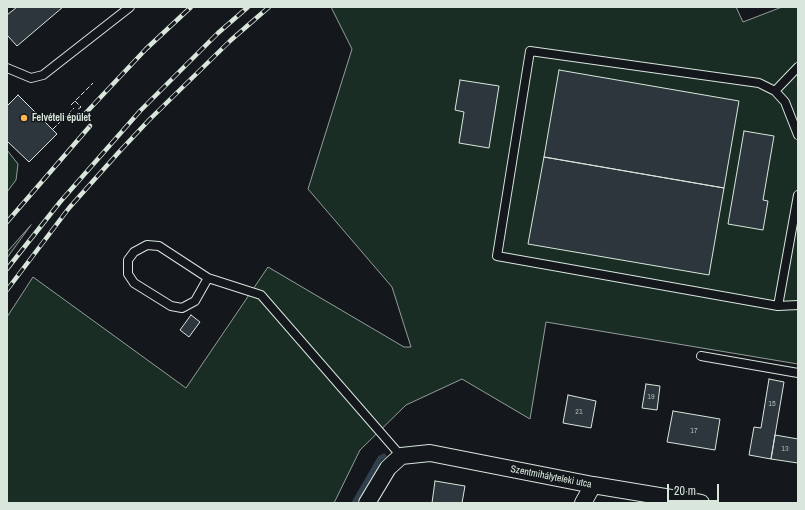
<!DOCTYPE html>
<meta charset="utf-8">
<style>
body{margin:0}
#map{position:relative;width:805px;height:510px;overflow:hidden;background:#14181c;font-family:"Archivo Narrow",sans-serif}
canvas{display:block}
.frame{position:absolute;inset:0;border:8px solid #d8e6dc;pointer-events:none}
.scale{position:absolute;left:667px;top:484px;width:52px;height:18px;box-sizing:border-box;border:2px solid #d8e6dc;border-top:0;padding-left:5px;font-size:12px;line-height:14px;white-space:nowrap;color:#d8e6dc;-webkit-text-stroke:3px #14181c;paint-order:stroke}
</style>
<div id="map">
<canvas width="805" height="510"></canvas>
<div class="frame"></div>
<div class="scale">20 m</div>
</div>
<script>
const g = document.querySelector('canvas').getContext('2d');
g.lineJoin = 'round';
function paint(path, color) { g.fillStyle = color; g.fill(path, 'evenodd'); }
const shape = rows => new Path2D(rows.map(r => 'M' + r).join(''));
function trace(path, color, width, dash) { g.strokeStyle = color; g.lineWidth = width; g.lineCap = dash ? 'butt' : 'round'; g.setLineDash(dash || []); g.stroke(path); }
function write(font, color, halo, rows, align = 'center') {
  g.font = font + ' "Archivo Narrow",sans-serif'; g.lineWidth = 3; g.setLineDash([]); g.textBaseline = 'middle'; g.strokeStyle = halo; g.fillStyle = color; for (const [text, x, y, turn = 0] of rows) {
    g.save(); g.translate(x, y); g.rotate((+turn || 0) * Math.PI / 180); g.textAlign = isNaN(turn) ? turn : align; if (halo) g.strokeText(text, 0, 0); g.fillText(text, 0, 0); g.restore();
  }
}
const green = shape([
 [331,7,736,7,743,22,782,7,798,7,798,364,546,322,530,419,462,379,406,405,360,450,334,503,7,503,7,317,33,277,186,388,268,267,404,347,411,347,392,287,308,189,352,49,331,7],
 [7,150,18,164,16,180,7,192,7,150],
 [31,225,7,258,7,252,31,225]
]);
paint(green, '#1a2d24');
trace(green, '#939e99', 1);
trace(shape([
 [354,503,380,458,384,456]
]), '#2f3f4d', 5);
const building = shape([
 [17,7,63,7,17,46,7,35,7,15,17,7],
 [559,70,739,101,724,188,544,157,559,70],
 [460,80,499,86,489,148,459,143,464,112,455,110,460,80],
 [18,95,57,134,29,162,7,141,7,106,18,95],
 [744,131,774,136,763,200,768,201,763,230,728,224,744,131],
 [544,157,724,188,709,275,528,244,544,157],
 [191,315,200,322,189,337,180,330,191,315],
 [769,379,784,382,771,459,749,455,754,427,761,428,769,379],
 [646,384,660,386,657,410,642,408,646,384],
 [568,395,596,401,591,428,563,423,568,395],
 [673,411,720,419,715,450,667,442,673,411],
 [775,435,798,439,798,463,771,459,775,435],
 [435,481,465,486,462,503,432,503,435,481]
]);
paint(building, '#2c363c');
trace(building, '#d8e6dc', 1);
const lane = shape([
 [7,68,31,78,43,75,130,7],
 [775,91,798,67],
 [798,135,785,102,775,91,759,83,530,51,497,256,778,306,798,305],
 [208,278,195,301,182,308,171,306,134,283,128,274,128,260,134,252,147,245,159,246,208,278,261,295,401,456],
 [778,306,798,195],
 [701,356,798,373]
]);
const street = shape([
 [367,503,388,468,401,456,430,453,593,485,701,503],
 [583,503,593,485]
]);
trace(lane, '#d8e6dc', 10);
trace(street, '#d8e6dc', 18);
trace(lane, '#14181c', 8);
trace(street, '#14181c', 16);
const rail = shape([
 [81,118,146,49,191,7],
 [7,222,90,126],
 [7,269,60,202,140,111,218,33,248,7],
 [7,290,69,208,119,152,149,120,231,40,269,7]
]);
trace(rail, '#d8e6dc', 4.5);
trace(rail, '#14181c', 3, [9]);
trace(shape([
 [75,101,81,107,77,110],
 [71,105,93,83],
 [53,129,74,108]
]), '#d8e6dc', 1, [5, 2]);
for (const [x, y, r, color] of [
 [24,118,4,"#ffb74d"]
]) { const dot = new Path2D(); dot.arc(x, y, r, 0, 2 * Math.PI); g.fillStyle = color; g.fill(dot); trace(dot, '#14181c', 1.5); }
write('8px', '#adbab4', null, [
 ["19",651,397],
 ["15",772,404],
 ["21",579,412],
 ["17",694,431],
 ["13",785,449]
]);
write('bold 10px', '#d8e6dc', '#14181c', [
 ["Felvételi épület",32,118]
], 'left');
write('10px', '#d8e6dc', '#14181c', [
 ["Szentmihályteleki utca",551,477,11]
]);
</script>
